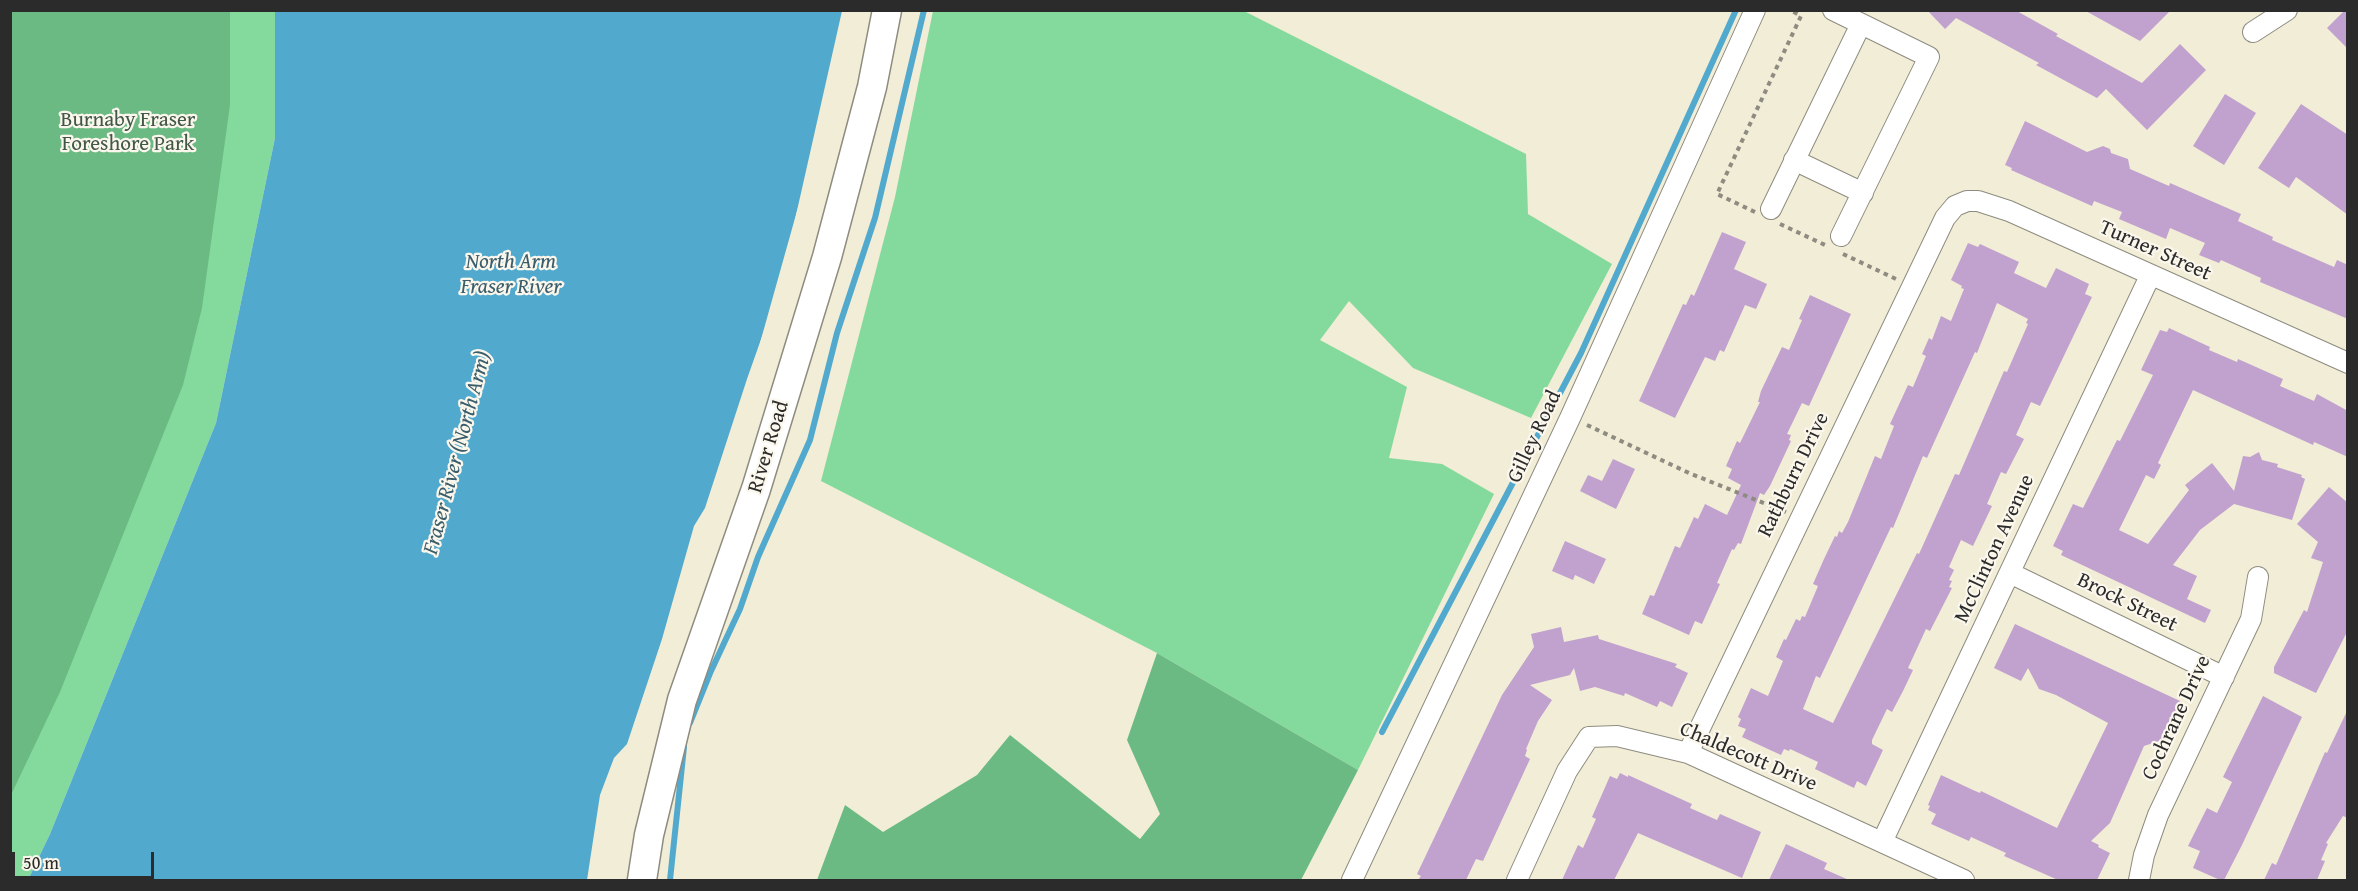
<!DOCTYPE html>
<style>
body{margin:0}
#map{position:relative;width:2358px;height:891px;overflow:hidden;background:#f2edd6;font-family:"Gentium Book Plus",serif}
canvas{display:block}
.frame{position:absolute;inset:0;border:12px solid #2b2b2b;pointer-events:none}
.scale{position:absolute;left:12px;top:852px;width:142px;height:27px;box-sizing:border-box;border:3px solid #2b2b2b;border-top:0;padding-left:8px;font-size:18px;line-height:21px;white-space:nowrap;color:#2b2b2b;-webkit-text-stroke:4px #fbf7ec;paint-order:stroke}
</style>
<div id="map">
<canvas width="2358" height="891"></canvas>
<div class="frame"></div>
<div class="scale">50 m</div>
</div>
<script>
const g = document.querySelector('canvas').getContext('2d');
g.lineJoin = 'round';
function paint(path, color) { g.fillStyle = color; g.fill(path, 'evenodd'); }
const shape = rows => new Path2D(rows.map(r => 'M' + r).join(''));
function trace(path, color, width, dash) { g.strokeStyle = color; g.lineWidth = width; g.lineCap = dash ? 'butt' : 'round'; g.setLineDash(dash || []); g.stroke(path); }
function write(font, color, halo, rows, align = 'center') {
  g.font = font + ' "Gentium Book Plus",serif'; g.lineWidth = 4.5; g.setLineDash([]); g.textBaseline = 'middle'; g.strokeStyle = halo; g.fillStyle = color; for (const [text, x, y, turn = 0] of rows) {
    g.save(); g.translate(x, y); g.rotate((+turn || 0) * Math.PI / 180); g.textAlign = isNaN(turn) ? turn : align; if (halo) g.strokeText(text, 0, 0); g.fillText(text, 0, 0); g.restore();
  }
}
paint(shape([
 [10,11,275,11,275,138,216,423,50,834,28,880,10,880],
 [933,11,1244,11,1526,154,1528,214,1612,264,1531,418,1413,368,1349,301,1320,340,1407,387,1389,458,1442,464,1494,494,1358,770,1157,653,821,481,895,197]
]), '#84da9d');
paint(shape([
 [11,10,230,11,230,105,202,308,183,385,60,692,11,795],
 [1157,653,1358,770,1301,880,817,880,845,805,883,832,977,775,1010,735,1140,839,1160,814,1127,740]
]), '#6bba84');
paint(shape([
 [275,11,853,11,753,368,597,880,28,880,50,834,216,423,275,138]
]), '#51a9ce');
paint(shape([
 [842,10,856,10,785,264,842,11],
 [777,294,756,369,603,862,600,880,587,880,600,795,614,758,627,744,662,639,694,526,705,508,747,379]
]), '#f2edd6');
trace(shape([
 [690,723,711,671,740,609,758,557,810,440,837,333,875,218,924,10],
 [1382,732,1581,353,1736,10],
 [670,880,684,747]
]), '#51a9ce', 6);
paint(shape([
 [1927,10,2015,10,2058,34,2056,36,2142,83,2180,44,2206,70,2147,130,2106,89,2097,98,2036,65,2039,63,1956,18,1945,29],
 [2084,10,2171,10,2140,41],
 [2345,10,2348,10,2348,49,2327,28],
 [2225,94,2256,113,2224,165,2193,146],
 [2301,104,2348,135,2348,215,2296,177,2289,188,2258,168],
 [2025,121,2087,152,2103,146,2110,149,2111,153,2128,159,2130,169,2169,186,2170,183,2241,214,2238,221,2273,237,2272,240,2334,267,2337,260,2348,265,2348,319,2260,282,2261,278,2221,260,2219,263,2199,255,2205,243,2170,228,2166,239,2119,219,2122,212,2094,201,2092,206,2011,170,2012,168,2005,165],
 [1722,232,1746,242,1734,269,1767,284,1756,309,1745,305,1724,352,1720,350,1715,361,1705,357,1675,418,1639,401,1683,304,1686,305,1691,294,1694,296],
 [1968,243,1978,247,1980,244,2019,262,2014,273,2046,288,2056,268,2089,284,2085,294,2092,297,2040,406,2031,402,2016,435,2024,439,2006,474,2001,472,1987,504,1992,506,1973,546,1961,540,1949,567,1954,570,1949,580,1952,581,1949,587,1952,588,1930,631,1926,629,1908,668,1913,670,1903,691,1892,712,1887,709,1872,740,1872,744,1883,750,1866,786,1857,781,1854,788,1815,769,1818,762,1790,749,1789,751,1784,749,1781,755,1742,737,1746,729,1738,726,1741,719,1738,717,1751,688,1768,696,1783,661,1776,657,1784,639,1786,640,1796,619,1800,621,1802,616,1805,617,1818,586,1813,584,1824,559,1835,536,1837,537,1839,531,1842,533,1848,522,1875,456,1881,459,1894,426,1890,424,1908,385,1913,387,1926,356,1922,354,1929,338,1932,340,1941,316,1951,321,1964,289,1961,288,1962,286,1951,280],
 [1997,303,2028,319,2026,323,2028,324,2007,372,2004,371,1959,475,1955,474,1919,554,1917,553,1833,723,1803,709,1816,676,1820,678,1891,527,1893,528,1923,456,1927,458,1975,352,1977,353],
 [1810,295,1851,314,1809,406,1802,403,1787,434,1791,435,1789,440,1791,441,1770,486,1764,495,1760,493,1741,544,1738,543,1734,550,1732,549,1717,583,1720,584,1702,624,1695,621,1689,635,1642,614,1650,595,1654,596,1675,546,1680,548,1694,517,1698,519,1705,504,1727,515,1741,485,1728,478,1732,469,1726,466,1737,441,1740,443,1760,402,1758,402,1761,391,1782,347,1789,350,1802,320,1799,319],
 [2169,328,2210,347,2209,350,2237,362,2238,359,2283,379,2280,386,2314,401,2317,394,2348,411,2348,457,2314,442,2313,445,2193,390,2158,463,2161,465,2154,479,2146,475,2119,530,2148,544,2189,490,2185,485,2212,463,2234,491,2243,456,2250,457,2259,452,2262,460,2278,464,2277,467,2302,475,2301,477,2305,479,2292,520,2234,504,2200,530,2173,565,2197,576,2187,599,2211,610,2205,623,2061,555,2063,551,2053,546,2073,504,2083,508,2117,440,2120,441,2153,375,2141,370,2160,330,2167,332],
 [1613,459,1635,469,1616,509,1580,491,1588,475,1602,481],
 [2329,487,2348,503,2348,630,2316,693,2274,673,2274,667,2304,610,2307,612,2323,562,2311,558,2318,542,2297,524],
 [1565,541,1606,559,1594,584,1575,575,1573,580,1552,571],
 [2015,624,2180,701,2162,740,2144,746,2110,823,2091,841,2099,845,2098,847,2110,853,2097,880,2058,880,2004,856,2006,853,1971,837,1969,841,1931,824,1936,814,1928,810,1930,806,1928,805,1941,775,1973,790,1980,793,1981,791,2057,828,2108,723,2056,695,2039,689,2028,668,2021,681,1994,668],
 [1561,627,1564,642,1598,635,1599,639,1677,664,1675,667,1688,673,1672,707,1660,701,1657,707,1625,693,1624,696,1595,687,1580,691,1574,668,1570,675,1530,685,1552,700,1538,721,1526,749,1527,750,1525,756,1530,759,1483,861,1476,859,1466,880,1418,880,1421,876,1417,874,1502,695,1534,647,1531,634],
 [2263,696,2302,717,2242,845,2224,880,2220,880,2193,868,2200,851,2188,846,2207,808,2217,813,2232,782,2223,777],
 [2348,709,2348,818,2343,816,2326,843,2328,844,2321,860,2325,861,2317,880,2264,880,2272,863,2276,865,2325,752,2327,753],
 [1620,773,1628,777,1628,775,1692,804,1690,808,1717,820,1720,814,1761,832,1742,878,1638,833,1614,880,1562,880,1578,845,1583,848,1596,819,1592,817,1610,776,1617,779],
 [1786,844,1827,863,1824,869,1849,880,1769,880]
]), '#c1a2cf');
const street = shape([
 [1833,10,1929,57,1841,236],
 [2253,32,2287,10],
 [1794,160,1863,193],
 [1771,209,1861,24],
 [2010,573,2224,677],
 [1688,753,1945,218,1955,206,1967,201,1978,201,2009,211,2348,363],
 [1882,842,2150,276],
 [1352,880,1570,418,1755,10],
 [1517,880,1567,771,1589,737,1617,736,1688,753,1964,880],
 [2139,880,2144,855,2158,815,2251,619,2258,577]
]);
const secondary = shape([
 [642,880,649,835,682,700,756,489,827,257,872,87,887,10]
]);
trace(street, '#8e8c80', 22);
trace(secondary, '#8e8c80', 31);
trace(shape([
 [1755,212,1717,194,1801,16,1790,10],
 [1780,224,1825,245],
 [1843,254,1896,279],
 [1587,425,1689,473,1786,512]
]), '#8e8c80', 4, [4.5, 4.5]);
trace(street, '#fff', 20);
trace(secondary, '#fff', 28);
write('21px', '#415748', '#fbf7ec', [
 ["Burnaby Fraser",128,121],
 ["Foreshore Park",128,145]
]);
write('21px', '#2b2b2b', '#fbf7ec', [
 ["Turner Street",2155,251,24],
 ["Gilley Road",1535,437,-65],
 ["River Road",769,447,-73],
 ["Rathburn Drive",1794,475,-64],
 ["McClinton Avenue",1995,549,-65],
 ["Brock Street",2127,603,26],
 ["Cochrane Drive",2177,718,-65],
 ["Chaldecott Drive",1748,757,23]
]);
write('italic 22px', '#3a5d6c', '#fbf7ec', [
 ["North Arm",511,262],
 ["Fraser River",511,287],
 ["Fraser River (North Arm)",458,453,-75]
]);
</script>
